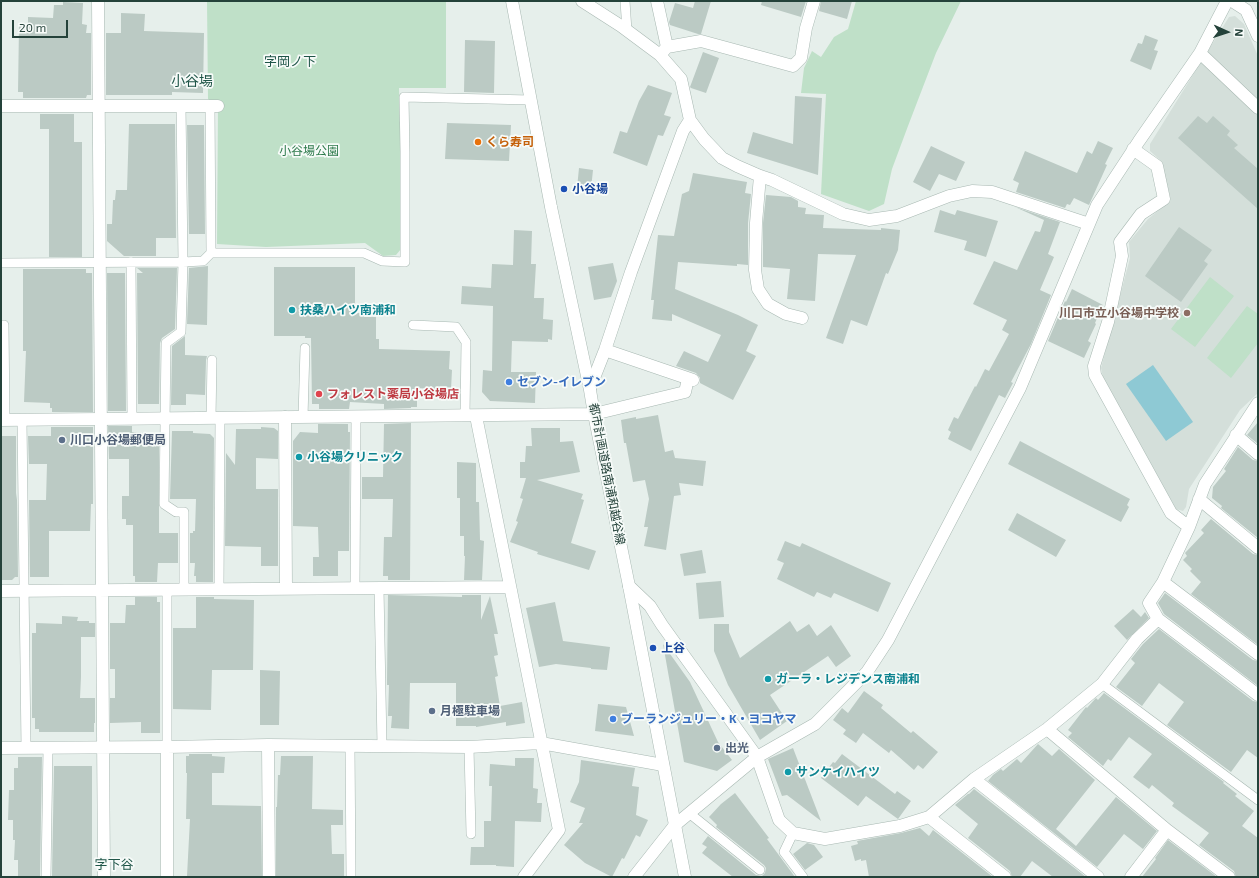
<!DOCTYPE html>
<meta charset="utf-8">
<style>
body{margin:0}
#map{position:relative;width:1259px;height:878px;overflow:hidden;background:#e6efeb;font-family:"Exo 2",sans-serif}
canvas{display:block}
.frame{position:absolute;inset:0;border:2px solid #24423a;pointer-events:none}
.north{position:absolute;left:1207px;top:12px;width:40px;height:40px;-webkit-text-stroke:3px #f7fbf9;paint-order:stroke;rotate:93deg;font-size:11px;font-weight:700;line-height:16px;text-align:center;color:#24423a}
.north::after{content:'';display:block;margin:auto;width:14px;height:18px;background:#24423a;clip-path:polygon(50% 0,100% 100%,50% 72%,0 100%)}
.scale{position:absolute;left:12px;top:20px;width:56px;height:18px;box-sizing:border-box;border:2px solid #24423a;border-top:0;padding-left:5px;font-size:12px;line-height:14px;white-space:nowrap;color:#24423a;-webkit-text-stroke:3px #f7fbf9;paint-order:stroke}
</style>
<div id="map">
<canvas width="1259" height="878"></canvas>
<div class="frame"></div>
<div class="north">N</div>
<div class="scale">20 m</div>
</div>
<script>
const g = document.querySelector('canvas').getContext('2d');
g.lineJoin = 'round';
function paint(path, color) { g.fillStyle = color; g.fill(path, 'evenodd'); }
const shape = rows => new Path2D(rows.map(r => 'M' + r).join(''));
function trace(path, color, width, dash) { g.strokeStyle = color; g.lineWidth = width; g.lineCap = dash ? 'butt' : 'round'; g.setLineDash(dash || []); g.stroke(path); }
function write(font, color, halo, rows, align = 'center') {
  g.font = font + ' "Exo 2","Noto Sans JP",sans-serif'; g.lineWidth = 3.5; g.setLineDash([]); g.textBaseline = 'middle'; g.strokeStyle = halo; g.fillStyle = color; for (const [text, x, y, turn = 0] of rows) {
    g.save(); g.translate(x, y); g.rotate((+turn || 0) * Math.PI / 180); g.textAlign = isNaN(turn) ? turn : align; if (halo) g.strokeText(text, 0, 0); g.fillText(text, 0, 0); g.restore();
  }
}
paint(shape([
 [1235,16,1244,24,1258,56,1258,393,1240,410,1189,489,1186,507,1183,511,1176,509,1103,377,1101,368,1130,258,1129,242,1148,219,1171,200,1161,161,1150,151,1150,144,1229,17]
]), '#d4dfda');
paint(shape([
 [207,1,446,1,446,88,399,88,401,158,401,249,396,255,383,256,365,243,266,247,217,244,218,106,208,99],
 [856,1,961,1,936,53,908,126,892,169,884,204,869,211,821,194,826,94,801,93,804,68,812,51,821,57,834,37,848,29],
 [1210,277,1234,296,1195,347,1171,329],
 [1247,306,1258,314,1258,343,1231,378,1207,358]
]), '#bfe0c8');
paint(shape([
 [1153,365,1193,422,1166,441,1126,384]
]), '#8ec9d4');
paint(shape([
 [695,1,711,1,701,34,698,34,670,25,669,22,675,3,693,8],
 [762,1,806,1,801,17,761,5],
 [821,1,852,1,847,19,819,11],
 [63,2,83,3,82,24,87,25,86,33,91,33,91,95,87,95,86,98,23,98,23,92,18,92,19,26,28,26,28,17,53,18,54,5,63,5],
 [121,13,145,14,144,31,204,33,203,93,172,92,172,95,106,95,106,33,121,33],
 [1145,35,1158,40,1154,50,1158,51,1151,70,1130,61,1138,43,1142,44],
 [465,40,495,41,494,93,464,92],
 [703,52,719,58,706,93,691,88,690,87],
 [648,85,672,93,664,115,671,117,663,136,658,135,647,166,613,153,620,131,627,133,639,101],
 [795,96,822,98,818,175,747,153,753,132,793,144],
 [40,114,74,114,74,142,82,142,82,257,49,257,49,129,40,129],
 [1198,116,1207,123,1213,116,1230,131,1227,135,1238,145,1234,148,1258,169,1258,209,1178,138],
 [447,123,511,125,509,161,445,159],
 [129,124,175,124,176,238,156,238,156,256,124,256,107,241,107,224,112,224,113,200,115,200,116,190,127,190],
 [187,125,204,125,205,234,189,234],
 [1098,141,1113,148,1105,164,1107,165,1089,205,1074,198,1070,205,1067,204,1065,208,1016,192,1019,183,1013,180,1025,151,1077,173,1087,151,1092,154],
 [931,146,965,162,956,181,939,174,930,191,913,182],
 [579,168,593,170,591,189,577,188],
 [693,173,747,182,745,193,751,194,748,223,748,265,737,264,737,266,678,262,675,289,738,315,758,325,746,351,756,356,733,400,700,383,700,378,696,373,676,366,684,351,708,362,721,335,672,314,672,321,652,319,654,300,651,300,658,235,674,236,682,194,689,191],
 [766,195,791,197,798,201,798,207,806,208,805,214,824,215,823,228,881,230,881,228,900,230,898,250,888,274,886,273,867,326,851,320,843,344,826,338,856,255,818,254,815,301,787,299,790,269,763,267,763,223],
 [1015,207,1060,222,1048,254,1054,257,1040,290,1051,295,1031,344,1011,382,1013,383,1005,398,999,395,971,451,948,439,951,432,948,430,954,417,958,419,975,386,976,387,985,369,989,371,1009,334,1002,330,1007,320,973,304,994,261,1017,270,1035,231,1040,232,1044,220],
 [940,210,955,215,957,210,998,221,986,257,964,250,967,241,934,232],
 [1179,227,1212,250,1204,261,1208,264,1181,302,1145,276],
 [514,230,532,231,531,264,536,264,534,298,544,298,543,319,553,320,552,340,548,339,548,342,512,341,511,372,536,372,535,403,490,401,482,392,483,370,492,371,493,306,461,304,462,286,491,288,492,264,513,265],
 [613,263,617,281,611,297,594,300,588,267],
 [208,266,207,325,187,324,189,268],
 [274,267,355,267,355,313,364,313,364,317,376,317,376,339,379,339,379,349,450,351,449,369,452,370,451,390,417,388,417,407,411,407,411,408,384,409,384,404,350,402,349,409,319,409,319,404,312,404,311,338,305,338,305,336,274,336],
 [137,268,177,268,175,329,162,338,160,343,159,404,138,404,137,273,143,273],
 [23,269,86,269,86,273,92,273,93,412,52,412,52,408,50,408,50,403,24,402,26,351,23,351],
 [107,273,125,273,126,411,108,411],
 [1072,289,1103,305,1095,323,1096,324,1088,341,1091,343,1084,358,1048,341,1065,301,1066,302],
 [185,336,185,355,207,356,206,360,205,395,186,394,186,405,171,405,172,346],
 [658,415,665,452,673,450,675,458,706,461,703,486,679,483,681,495,674,496,666,550,644,546,648,527,644,527,649,499,645,480,633,482,626,443,624,443,621,420,636,417,636,419],
 [1258,422,1258,444,1247,435],
 [411,423,410,580,388,580,388,576,383,576,384,537,392,537,393,499,362,499,362,477,383,477,384,424],
 [318,424,348,424,348,432,350,432,349,551,338,551,338,576,313,576,313,557,319,557,318,527,293,526,293,441,300,432,318,433],
 [108,426,132,426,132,432,141,432,141,435,159,436,159,533,178,533,178,563,158,563,157,582,135,582,135,576,133,576,133,525,126,525,126,519,122,519,122,496,129,496,129,459,109,459],
 [51,427,93,427,93,504,91,504,90,531,49,531,49,577,30,577,29,500,46,500,47,464,29,464,28,436,51,436],
 [261,427,274,428,278,431,278,459,256,458,256,489,278,489,278,566,261,566,261,547,225,546,226,453,235,465,236,429,261,429],
 [531,428,560,428,560,442,573,441,580,472,537,480,583,494,581,499,584,500,571,543,596,551,589,570,537,554,538,552,510,542,518,522,516,521,523,499,520,498,526,478,520,478,520,462,525,462,526,446,532,446],
 [172,431,193,431,193,433,210,434,214,438,213,582,196,582,196,576,194,576,195,563,190,563,190,533,193,533,193,531,195,531,196,499,170,499],
 [1,436,16,436,16,493,17,500,18,577,15,577,12,580,1,580],
 [1020,441,1130,499,1127,505,1129,507,1121,522,1008,464],
 [1238,447,1253,460,1258,461,1258,538,1221,508,1222,506,1212,498,1213,487,1226,471,1224,469],
 [457,462,476,463,476,502,479,502,480,540,484,541,482,580,464,580,465,556,464,556,464,536,460,536,460,498,457,498],
 [1017,513,1066,540,1056,557,1008,530],
 [1211,519,1253,554,1258,555,1258,645,1191,594,1201,582,1190,571,1192,569,1183,560,1187,556,1185,553,1204,533,1201,530],
 [785,541,800,547,802,543,891,583,878,612,834,593,831,598,817,592,814,597,777,579,784,563,777,560],
 [702,550,706,573,684,576,680,554],
 [721,581,724,617,699,619,696,583],
 [1165,593,1253,660,1258,661,1258,686,1164,614,1158,603],
 [388,595,462,597,462,595,481,595,481,620,490,596,498,634,494,634,498,655,494,656,498,676,495,677,500,706,522,702,525,723,506,726,506,722,476,727,476,726,456,726,456,683,410,683,409,729,391,728,392,716,388,716,389,685,387,685,387,681],
 [135,597,157,597,157,602,160,602,160,733,141,733,141,722,110,723,110,698,115,698,115,669,110,669,110,623,125,623,126,605,135,605],
 [196,597,214,597,214,599,254,600,253,670,212,670,211,710,173,709,173,628,196,628],
 [555,602,563,641,610,647,607,670,591,669,591,668,556,664,539,667,526,608],
 [1133,609,1141,617,1145,612,1149,618,1127,640,1114,626],
 [62,616,78,617,77,621,89,621,89,623,95,623,95,637,81,637,81,677,80,698,95,698,95,723,94,723,94,732,39,732,39,729,35,729,35,718,32,718,32,633,36,633,36,623,62,624],
 [790,621,797,632,809,624,817,636,831,625,851,656,836,667,828,656,770,695,787,721,760,740,728,685,714,651,714,624,729,624,729,632,740,658],
 [1159,629,1253,701,1258,702,1258,758,1247,750,1231,772,1167,725,1184,702,1159,683,1142,706,1116,687,1135,663,1131,659,1143,644],
 [663,644,690,682,718,742,732,760,717,771,684,762],
 [260,670,280,671,279,725,260,725],
 [864,691,883,705,881,708,911,733,913,731,938,752,923,769,918,765,914,770,891,750,889,753,863,733,856,743,843,734,846,730,833,720,842,708,848,713],
 [1104,693,1224,782,1223,783,1237,794,1235,796,1254,811,1242,826,1258,838,1258,877,1236,877,1234,871,1199,845,1209,833,1172,806,1174,803,1152,785,1149,789,1133,777,1152,754,1129,737,1111,761,1108,759,1103,766,1068,737,1072,733,1068,730,1086,707,1087,708,1096,698,1098,700],
 [598,704,626,707,634,736,595,731],
 [1038,744,1052,756,1059,749,1095,780,1056,829,1076,846,1116,797,1157,831,1143,849,1124,834,1097,867,988,781,993,775,1001,769,1003,771,1017,759,1021,763],
 [793,748,821,821,787,795,782,796,768,759],
 [189,754,212,754,212,756,225,757,224,773,212,773,212,805,261,806,262,877,187,876,190,819,186,819,187,773,186,773,186,756,189,756],
 [842,754,895,794,897,791,911,801,898,819,866,796,858,806,821,778,833,762,835,763],
 [281,756,313,756,312,809,343,810,343,825,331,825,332,854,344,854,344,877,276,877,276,807,277,807,278,775,280,775],
 [18,757,42,757,40,877,18,877,18,860,14,860,15,840,13,840,13,820,8,820,9,790,14,790,14,768,18,768],
 [515,758,534,758,533,788,538,789,537,803,542,803,541,822,515,821,514,867,496,866,496,865,470,865,471,847,484,847,484,821,491,821,492,786,489,786,490,764,515,766],
 [581,760,635,768,632,786,639,787,636,815,648,820,640,837,636,835,624,859,622,858,612,877,585,863,564,845,583,823,579,823,585,808,570,802,579,782],
 [54,766,92,766,92,876,52,876],
 [974,789,1086,877,1053,877,1032,861,1020,877,1012,877,1010,871,968,838,978,824,955,805,968,794,969,794],
 [735,793,769,838,767,839,795,877,733,877,702,853,707,847,702,844,708,836,756,875,762,876,765,873,766,868,764,865,716,827,717,825,709,817,721,804],
 [920,828,929,836,933,830,993,877,869,877,866,860,861,861,861,859,855,861,851,846,858,844,857,841,901,833],
 [1168,840,1217,877,1142,877,1156,859,1155,858],
 [807,843,814,845,823,857,805,870,793,854]
]), '#bbcac4');
const service = shape([
 [625,1,627,31],
 [181,106,183,262,181,332,166,343,164,504,176,512,184,512,184,590],
 [210,106,211,253,364,253,382,261,405,262,405,152,404,97,530,100],
 [131,262,132,419],
 [1,263,183,262,203,261,211,253],
 [4,325,5,420],
 [413,325,456,327,466,342,465,416],
 [303,417,305,348],
 [211,418,212,360],
 [22,420,26,748],
 [355,588,356,417],
 [379,588,382,746],
 [219,589,220,418],
 [1102,684,1258,800],
 [350,746,351,877],
 [167,747,167,590],
 [469,747,471,834],
 [689,813,760,870],
 [793,833,784,852,803,877],
 [46,877,48,748]
]);
const minor = shape([
 [98,1,104,877],
 [582,1,621,26,660,55,681,79,690,120,683,131,631,272,605,350,590,388],
 [657,1,667,47],
 [1232,1,1246,10,1258,36],
 [1200,53,1258,108],
 [660,55,667,47,701,41,793,66,801,58,806,28,814,1],
 [1,106,218,106],
 [690,120,704,139,722,158,737,166,760,176,772,180,843,214,869,220,897,216,949,196,972,191,992,192,1089,224],
 [1133,149,1157,166,1164,199,1141,214,1120,242,1122,256,1108,322,1094,366,1095,375,1171,513,1189,527],
 [760,176,756,223,755,270,758,289,768,304,786,314,802,318],
 [605,350,693,380],
 [594,414,685,392,688,379],
 [476,416,559,830,524,877],
 [285,417,286,589],
 [1236,435,1258,454],
 [1199,499,1258,548],
 [1163,582,1258,654],
 [629,586,650,606,662,625,757,757,779,820,793,833,825,839,900,826,929,817,974,779,1047,729,1102,684,1137,639,1158,619,1149,603,1163,582,1189,527,1205,484,1258,403],
 [1,591,510,587],
 [1158,619,1258,695],
 [1047,729,1167,830,1229,877],
 [268,745,269,877],
 [167,747,167,877],
 [1,748,167,747,268,745,469,747,541,743,663,765],
 [974,779,1098,877],
 [929,817,1005,877],
 [634,877,675,825,757,757,815,724,867,672,888,640,1020,388,1097,205,1139,141,1200,53,1227,1],
 [1131,877,1167,830]
]);
const tertiary = shape([
 [512,1,551,207,590,390,594,414,629,586,685,877],
 [1,420,594,414]
]);
trace(service, '#a8b8b2', 10);
trace(minor, '#a8b8b2', 13);
trace(tertiary, '#a8b8b2', 13);
trace(service, '#fff', 9);
trace(minor, '#fff', 12);
trace(tertiary, '#fff', 12);
for (const [x, y, r, color] of [
 [478,142,4,"#e8710a"],
 [564,189,4,"#1a4fb4"],
 [292,310,4,"#0f9aa8"],
 [1187,313,4,"#8d6e63"],
 [509,382,4,"#3f7fe0"],
 [319,394,4,"#e0444e"],
 [62,440,4,"#5c6f8a"],
 [299,457,4,"#0f9aa8"],
 [653,648,4,"#1a4fb4"],
 [768,679,4,"#0f9aa8"],
 [432,711,4,"#5c6f8a"],
 [613,719,4,"#3f7fe0"],
 [717,748,4,"#5c6f8a"],
 [788,772,4,"#0f9aa8"]
]) { const dot = new Path2D(); dot.arc(x, y, r, 0, 2 * Math.PI); g.fillStyle = color; g.fill(dot); trace(dot, '#f7fbf9', 1.5); }
write('bold 12px', '#c56008', '#f7fbf9', [
 ["くら寿司",486,142]
], 'left');
write('12px', '#2d7a4b', '#f7fbf9', [
 ["小谷場公園",309,151]
]);
write('bold 12px', '#164399', '#f7fbf9', [
 ["小谷場",572,189],
 ["上谷",661,648]
], 'left');
write('bold 12px', '#0d838f', '#f7fbf9', [
 ["扶桑ハイツ南浦和",300,310],
 ["小谷場クリニック",307,457],
 ["ガーラ・レジデンス南浦和",776,679],
 ["サンケイハイツ",796,772]
], 'left');
write('bold 12px', '#785e54', '#f7fbf9', [
 ["川口市立小谷場中学校",1179,313]
], 'right');
write('bold 12px', '#366cbe', '#f7fbf9', [
 ["セブン-イレブン",517,382],
 ["ブーランジュリー・K・ヨコヤマ",621,719]
], 'left');
write('bold 12px', '#be3a42', '#f7fbf9', [
 ["フォレスト薬局小谷場店",327,394]
], 'left');
write('bold 12px', '#4e5e75', '#f7fbf9', [
 ["川口小谷場郵便局",70,440],
 ["月極駐車場",440,711],
 ["出光",725,748]
], 'left');
write('12px', '#24423a', '#f7fbf9', [
 ["都市計画道路南浦和越谷線",607,474,79]
]);
write('13px', '#1f5548', '#f7fbf9', [
 ["字岡ノ下",290,62],
 ["字下谷",114,865]
]);
write('14px', '#1f5548', '#f7fbf9', [
 ["小谷場",192,81]
]);
</script>
